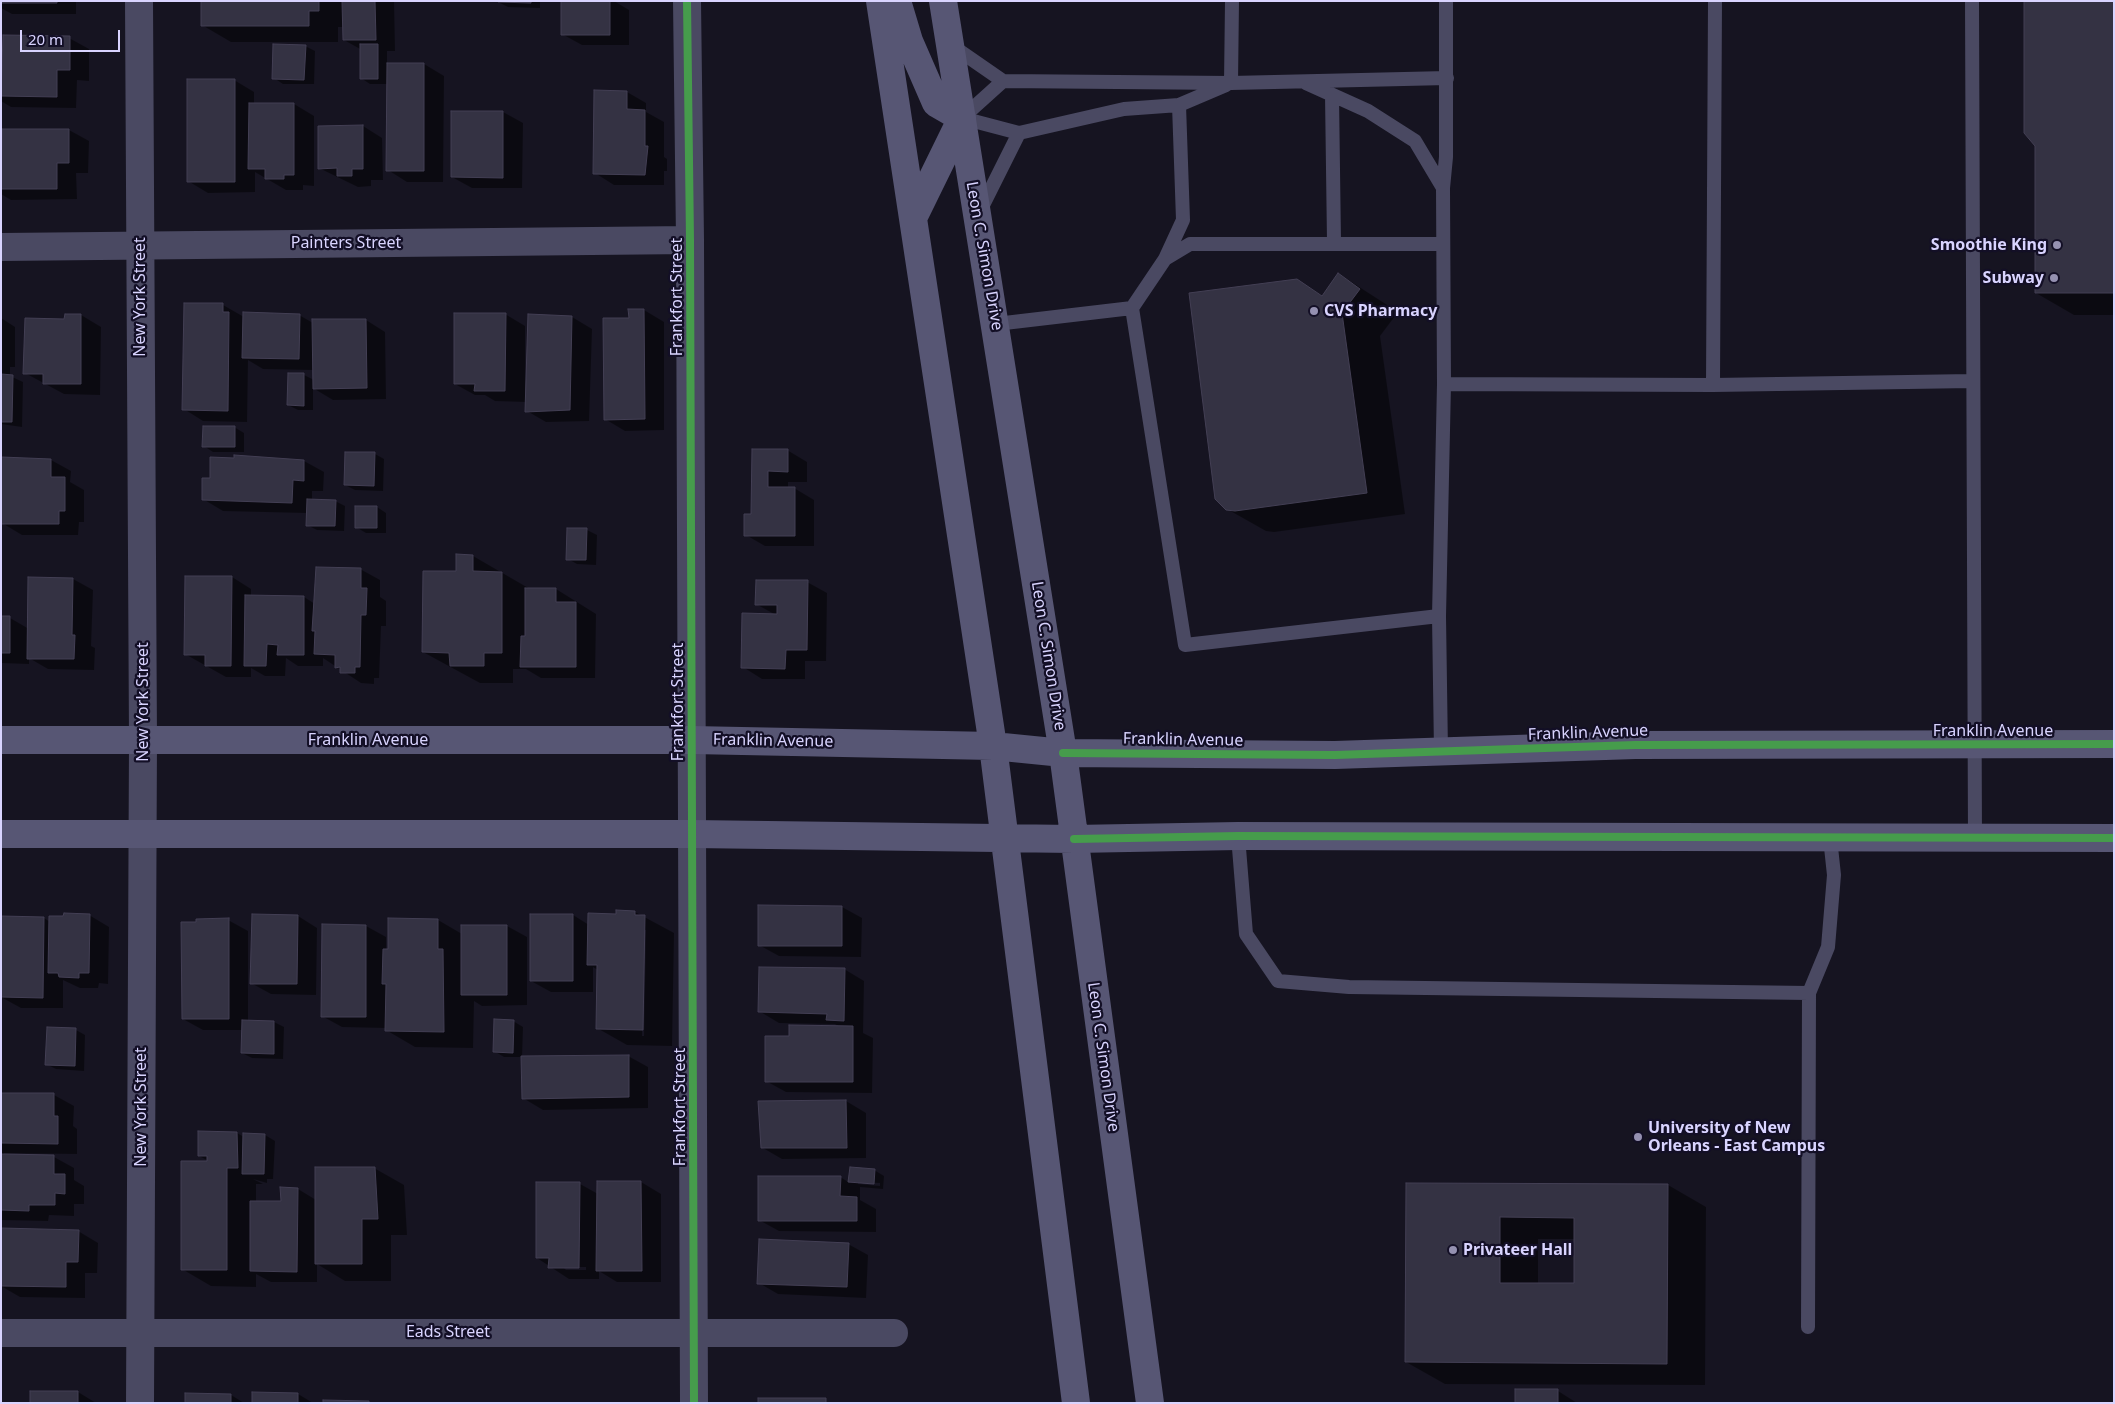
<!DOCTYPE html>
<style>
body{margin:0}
#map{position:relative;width:2115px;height:1404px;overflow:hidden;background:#161421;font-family:"Noto Sans",sans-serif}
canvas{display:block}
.frame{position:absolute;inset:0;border:2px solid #d9d4ff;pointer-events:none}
.scale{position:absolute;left:20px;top:30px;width:100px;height:22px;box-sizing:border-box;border:2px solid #d9d4ff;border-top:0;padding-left:6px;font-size:15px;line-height:18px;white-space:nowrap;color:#d9d4ff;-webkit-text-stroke:4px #130f26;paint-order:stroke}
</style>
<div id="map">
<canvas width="2115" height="1404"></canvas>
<div class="frame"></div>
<div class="scale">20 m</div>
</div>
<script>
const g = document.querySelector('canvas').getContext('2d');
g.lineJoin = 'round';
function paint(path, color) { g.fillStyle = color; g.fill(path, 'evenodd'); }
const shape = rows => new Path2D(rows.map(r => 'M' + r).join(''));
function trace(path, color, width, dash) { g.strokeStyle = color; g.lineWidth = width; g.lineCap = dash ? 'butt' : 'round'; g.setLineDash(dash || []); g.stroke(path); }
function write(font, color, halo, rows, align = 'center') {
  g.font = font + ' "Noto Sans",sans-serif'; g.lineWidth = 4.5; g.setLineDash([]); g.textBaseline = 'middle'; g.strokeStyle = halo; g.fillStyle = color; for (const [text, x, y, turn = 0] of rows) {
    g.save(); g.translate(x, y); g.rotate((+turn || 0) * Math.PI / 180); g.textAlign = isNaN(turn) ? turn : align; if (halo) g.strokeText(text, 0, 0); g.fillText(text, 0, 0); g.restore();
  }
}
paint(shape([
 [1,1,76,1,76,14,12,14,1,8],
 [202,1,394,1,395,51,387,51,387,65,424,64,444,76,443,182,407,182,388,170,388,84,370,84,361,78,362,50,344,40,344,27,338,27,338,42,231,42,202,25],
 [496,1,540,1,540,8,508,7],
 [562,1,614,1,629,10,629,45,582,45,562,34],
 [2114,1,2114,315,2074,315,2036,293],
 [69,38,89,49,89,81,77,80,76,108,11,107,1,101,1,63],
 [305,46,315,51,314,84,283,84,274,78],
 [234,80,254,92,254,104,294,104,314,116,314,186,303,185,303,190,286,190,255,172,255,192,208,193,188,181],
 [627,92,646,103,646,112,664,122,664,157,667,159,667,171,664,171,664,185,614,185,595,173],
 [453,112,503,112,523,123,522,188,472,188,452,177],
 [363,126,382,138,383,180,371,180,371,186,358,187,319,168],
 [4,130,69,130,89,141,88,173,76,173,77,199,11,200,1,194],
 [1339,274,1398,312,1380,336,1405,514,1274,532,1266,531,1227,509,1297,281,1323,296],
 [186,304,223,305,244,317,299,315,313,323,366,320,385,332,386,399,333,400,313,388,313,410,298,410,288,405,304,375,314,380,314,370,263,369,248,360,247,422,203,421,184,409],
 [644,310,664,322,664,430,625,431,605,419,630,320],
 [505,314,525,326,525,396,527,396,553,317,572,317,592,329,589,421,546,422,527,411,527,402,495,401,485,395,475,395,455,384],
 [81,315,101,327,100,395,64,394,25,373,66,320],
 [1,318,15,327,15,367,10,367,10,376,23,382,22,427,1,424],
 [234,427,244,433,244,452,213,452,204,446],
 [753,450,787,450,807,462,807,482,788,482,788,488,794,488,814,500,814,546,765,546,746,535,753,516],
 [375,454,384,459,383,491,355,490,345,485],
 [236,456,304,461,324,472,323,491,312,491,312,501,335,501,345,506,344,531,317,530,307,525,307,513,223,511,203,499,211,479,235,459],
 [51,460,71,471,70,482,84,490,84,522,79,522,78,535,22,535,2,523],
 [377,507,386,513,386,533,366,533,356,527],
 [568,529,587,530,597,535,596,565,577,564,568,559],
 [473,556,530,589,556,589,596,614,595,678,541,678,526,669,513,669,513,683,480,683,423,652,457,572],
 [360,569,380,580,380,597,386,601,386,626,381,626,379,678,374,678,374,684,361,683,323,658,323,666,298,666,286,658,285,676,265,676,251,668,251,677,226,677,185,654,232,577,251,589,251,597,304,597,315,604],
 [73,579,93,590,91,646,95,648,94,670,48,669,29,658,29,664,1,663,1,618,10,618,29,629],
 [807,582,827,593,826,661,805,661,805,679,762,679,743,667,776,615,756,604],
 [759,906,842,907,862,918,861,957,779,956,759,945],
 [635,912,674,933,672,1046,627,1045,597,1028,598,970,593,967,593,992,551,992,531,981,573,915,589,925],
 [643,930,646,930,644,1036,642,1036],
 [89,915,109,927,108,984,99,983,98,988,80,988,63,980,63,1008,21,1008,1,997,44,918,50,922],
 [298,916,317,928,316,995,271,994,251,983],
 [228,920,248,931,248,1021,274,1022,284,1027,283,1059,252,1058,242,1053,243,1030,203,1030,183,1019],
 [438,920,462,934,507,926,527,937,527,1005,482,1006,474,1001,473,1048,415,1047,386,1030,386,1028,342,1027,322,1016,366,926,386,937,386,950,389,950],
 [844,969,864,981,863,1033,873,1038,872,1093,786,1092,766,1081,790,1038,840,1027,835,1024,779,1023,759,1011],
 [513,1021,523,1027,522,1057,504,1057,494,1051],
 [76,1030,85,1035,84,1071,56,1069,46,1064],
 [628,1056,648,1067,648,1108,543,1110,523,1098],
 [1,1094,54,1095,74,1106,73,1126,77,1129,77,1154,4,1153,4,1155,54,1157,74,1168,74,1180,84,1186,84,1204,74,1204,74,1216,49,1215,48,1221,1,1220],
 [846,1101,866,1113,866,1158,782,1159,763,1148,759,1102],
 [199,1132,237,1133,244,1137,244,1135,265,1135,275,1141,273,1179,267,1179,267,1183,253,1179,263,1184,256,1184,256,1203,282,1203,298,1189,316,1200,374,1168,404,1185,407,1235,391,1235,391,1281,345,1281,317,1264,317,1282,271,1282,256,1274,256,1287,211,1286,182,1269,211,1162,199,1156],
 [851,1168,874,1170,884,1176,883,1189,860,1187,860,1200,876,1209,876,1232,779,1231,759,1220,840,1177,850,1183],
 [858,1182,880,1183,880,1186,858,1184],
 [641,1182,661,1194,661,1282,617,1282,599,1271,599,1279,569,1279,537,1258,537,1183,580,1184,598,1194],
 [563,1267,586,1267,586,1270,566,1270],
 [1407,1184,1668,1185,1706,1207,1705,1385,1445,1384,1406,1362],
 [1538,1239,1575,1239,1575,1284,1538,1284],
 [1,1230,78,1231,98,1243,97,1273,85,1273,85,1298,20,1297,1,1286],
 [848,1244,868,1255,866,1298,778,1294,759,1283],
 [1558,1391,1577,1403,1516,1403],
 [78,1392,96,1403,31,1403],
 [298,1394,313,1403,253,1403],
 [231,1395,244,1403,186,1403]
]), '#0007');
const building = shape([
 [1,1,57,1,57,3,1,3,1,1],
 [201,1,319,1,319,11,309,11,309,26,201,26,201,1],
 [342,1,375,1,376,40,343,40,342,1],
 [498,1,531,1,531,3,498,2,498,1],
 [561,1,610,1,610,35,561,35,561,1],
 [2024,1,2114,1,2114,293,2035,293,2035,146,2024,133,2024,1],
 [3,35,70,36,70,70,57,70,57,97,1,96,3,35],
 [273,44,306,45,304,80,272,79,273,44],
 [360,44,378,44,378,79,360,79,360,44],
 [387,63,424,63,424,171,386,171,387,63],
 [187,79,235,79,235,182,187,182,187,79],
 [594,90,627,91,627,109,645,110,645,146,648,146,645,175,593,174,594,90],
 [249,103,294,103,294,175,284,175,284,179,265,179,265,169,248,169,249,103],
 [451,111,503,111,503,178,451,177,451,111],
 [363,125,363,169,352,169,352,176,337,176,337,168,318,169,318,126,363,125],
 [2,129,69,129,69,163,57,163,57,189,1,189,2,129],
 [1338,273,1360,289,1342,313,1367,493,1235,511,1226,510,1215,499,1189,293,1297,279,1322,296,1338,273],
 [184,303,223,303,223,312,229,312,228,411,182,410,184,303],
 [628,309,644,309,645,419,604,420,603,318,629,318,628,309],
 [243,312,300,314,299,359,242,358,243,312],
 [454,313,506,313,505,391,474,391,475,384,454,384,454,313],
 [65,314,81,314,81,384,43,384,43,374,23,374,25,318,64,319,65,314],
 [528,314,572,316,570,410,525,412,528,314],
 [312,319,366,319,367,388,313,389,312,319],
 [288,373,304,373,304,406,287,405,288,373],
 [1,374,13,375,12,422,1,422,1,374],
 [203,426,235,426,235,447,202,447,203,426],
 [752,449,788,449,788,472,768,471,768,487,795,487,795,536,744,536,744,514,751,514,752,449],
 [345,452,375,452,374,486,344,485,345,452],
 [234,455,304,460,304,481,293,480,292,503,202,500,202,478,210,478,210,457,234,458,234,455],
 [1,457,51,459,51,477,65,477,65,511,59,511,59,524,1,524,1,457],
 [307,499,336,500,335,526,306,526,307,499],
 [355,506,377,506,377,528,355,528,355,506],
 [567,528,587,528,586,560,566,560,567,528],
 [456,554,473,555,473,571,502,572,502,653,484,653,484,666,450,666,449,653,422,652,423,571,456,571,456,554],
 [316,567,361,568,361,588,367,588,366,615,361,615,360,667,355,667,355,673,340,673,340,667,335,668,335,655,314,654,315,631,312,631,316,567],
 [185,576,232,576,231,666,205,666,205,655,184,655,185,576],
 [28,577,73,578,72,635,75,635,74,659,27,659,28,577],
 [756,580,808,580,807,650,786,650,785,669,741,668,742,613,777,614,777,605,755,605,756,580],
 [525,588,556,588,556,602,576,602,576,667,520,667,521,636,525,636,525,588],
 [245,595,304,596,304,655,277,655,278,645,267,644,266,666,244,666,245,595],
 [1,616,10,616,10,653,1,653,1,616],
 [758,905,842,906,842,946,758,946,758,905],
 [616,910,635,911,635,915,645,915,643,1030,596,1029,597,965,587,965,588,913,616,914,616,910],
 [64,913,90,914,89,973,79,973,79,978,59,977,58,973,48,973,49,916,63,916,64,913],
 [252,914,298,915,297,984,250,984,252,914],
 [530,914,573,914,573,981,530,981,530,914],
 [1,916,44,917,43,998,1,997,1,916],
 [229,918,229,1019,182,1019,181,922,196,922,196,919,229,918],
 [388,918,438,919,438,949,443,949,444,1032,385,1031,386,984,382,984,383,949,388,949,388,918],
 [322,924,366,925,366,1017,321,1017,322,924],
 [461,925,507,925,507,995,461,995,461,925],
 [759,967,845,968,844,1021,826,1020,827,1014,758,1012,759,967],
 [494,1019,514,1020,513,1053,493,1052,494,1019],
 [242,1020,274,1021,274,1054,241,1053,242,1020],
 [789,1025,853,1026,853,1082,765,1082,765,1036,789,1036,789,1025],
 [47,1027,76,1028,75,1066,45,1065,47,1027],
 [629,1055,629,1097,522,1099,521,1056,629,1055],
 [1,1093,54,1093,54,1116,58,1116,58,1144,1,1143,1,1093],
 [846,1100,847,1148,761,1148,758,1101,846,1100],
 [198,1131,237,1132,238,1168,227,1168,227,1270,181,1270,181,1161,207,1161,207,1156,198,1156,198,1131],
 [243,1133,265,1134,264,1174,242,1174,243,1133],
 [1,1154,54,1155,54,1174,65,1174,65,1194,55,1193,55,1205,29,1205,29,1211,1,1210,1,1154],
 [315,1167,375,1167,378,1219,362,1219,362,1264,315,1264,315,1167],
 [850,1167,875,1169,874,1184,848,1182,850,1167],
 [758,1176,841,1176,840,1196,857,1197,857,1221,758,1221,758,1176],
 [597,1181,641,1181,642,1271,596,1271,597,1181],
 [536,1182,580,1182,579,1268,548,1268,549,1258,536,1258,536,1182],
 [1406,1183,1668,1184,1667,1364,1405,1362,1406,1183],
 [1500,1217,1574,1218,1574,1283,1500,1283,1500,1217],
 [280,1187,298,1188,297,1272,250,1271,250,1201,281,1201,280,1187],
 [1,1228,79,1230,78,1262,66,1262,66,1287,1,1286,1,1228],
 [759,1239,849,1243,847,1287,757,1284,759,1239],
 [1515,1389,1558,1389,1558,1403,1515,1403,1515,1389],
 [30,1391,78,1391,78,1403,30,1403,30,1391],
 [252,1392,298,1393,298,1403,252,1403,252,1392],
 [185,1393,231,1394,231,1403,185,1403,185,1393],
 [758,1398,826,1398,826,1403,758,1403,758,1398],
 [323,1400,369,1401,369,1403,323,1403,323,1400]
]);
paint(building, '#343243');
trace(building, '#433f54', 1);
trace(shape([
 [1446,1,1446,157,1443,188,1444,384,1713,385,1972,381],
 [1972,1,1975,838],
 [951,45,1003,81,1231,83,1447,78],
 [1231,83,1232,1],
 [1306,83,1368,111,1415,141,1443,188],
 [1332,95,1334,242],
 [962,118,1019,133,1124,109,1179,105,1226,85],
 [962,118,1003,81],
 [980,211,1019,133],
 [1165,259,1183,220,1179,105],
 [1132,308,1165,259,1190,244,1443,244],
 [996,324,1132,308,1185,645,1439,616,1441,752],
 [1713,385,1715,1],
 [1439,616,1444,384],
 [1238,836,1246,934,1278,981,1349,987,1809,993,1828,947,1834,875,1830,838],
 [1808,1327,1809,993]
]), '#4a4962', 14);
trace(shape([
 [139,1,143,740,140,1403],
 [687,1,690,240,694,1403],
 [1,247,690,240],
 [1,1333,894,1333]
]), '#4a4962', 28);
trace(shape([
 [880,1,993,746,1076,1403],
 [897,1,909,41,936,103,962,118],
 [943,1,1063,753,1150,1403],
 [913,218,962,118],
 [1,740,692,740,993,746,1063,753,1335,755,1635,745,2114,744],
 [1,834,692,834,1074,839,1238,836,2114,838]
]), '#575674', 28);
trace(shape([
 [687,1,690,240,694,1403],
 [1063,753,1335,755,1635,745,2114,744],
 [1074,839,1238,836,2114,838]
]), '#469c4c', 8);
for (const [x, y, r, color] of [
 [2057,245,5,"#9591b1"],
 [2054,278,5,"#9591b1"],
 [1314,311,5,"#9591b1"],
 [1638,1137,5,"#9591b1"],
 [1453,1250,5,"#9591b1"]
]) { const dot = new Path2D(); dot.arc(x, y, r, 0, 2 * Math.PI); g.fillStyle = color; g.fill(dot); trace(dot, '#130f26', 2); }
write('16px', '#d9d4ff', '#130f26', [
 ["Painters Street",346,243],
 ["Leon C. Simon Drive",984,256,80],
 ["New York Street",140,297,-90],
 ["Frankfort Street",677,297,-90],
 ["Leon C. Simon Drive",1048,656,81],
 ["New York Street",143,702,-90],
 ["Frankfort Street",678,702,-90],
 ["Franklin Avenue",1993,731],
 ["Franklin Avenue",1588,733,-2],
 ["Franklin Avenue",368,740],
 ["Franklin Avenue",1183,740,1],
 ["Franklin Avenue",773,741,1],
 ["Leon C. Simon Drive",1103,1057,82],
 ["New York Street",141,1107,-90],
 ["Frankfort Street",680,1107,-90],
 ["Eads Street",448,1332]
]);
write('bold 16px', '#d9d4ff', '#130f26', [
 ["Smoothie King",2047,245,"right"],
 ["Subway",2044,278,"right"],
 ["CVS Pharmacy",1324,311],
 ["University of New",1648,1128],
 ["Orleans - East Campus",1648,1146],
 ["Privateer Hall",1463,1250]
], 'left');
</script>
